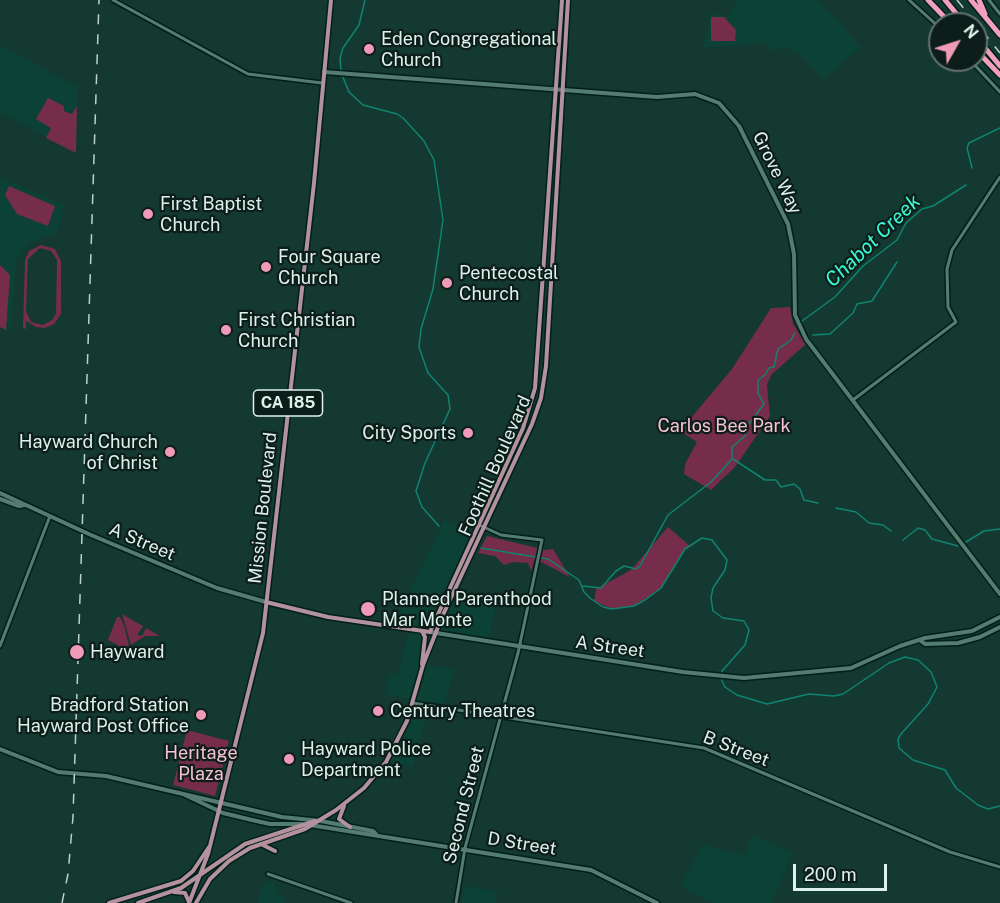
<!DOCTYPE html>
<style>
body{margin:0}
#map{position:relative;width:1000px;height:903px;overflow:hidden;background:#133931;font-family:"Public Sans",sans-serif}
canvas{display:block}
.north{position:absolute;left:928px;top:12px;width:60px;height:60px;box-sizing:border-box;background:#0d1d19;border:2px solid #60726d;border-radius:50%;rotate:51deg;font-size:16px;font-weight:700;line-height:24px;text-align:center;color:#ddf1eb}
.north::after{content:'';display:block;margin:auto;width:21px;height:27px;background:#ef9ab7;clip-path:polygon(50% 0,100% 100%,50% 72%,0 100%)}
.scale{position:absolute;left:793px;top:864px;width:94px;height:27px;box-sizing:border-box;border:3px solid #ddf1eb;border-top:0;padding-left:8px;font-size:18px;line-height:21px;white-space:nowrap;color:#ddf1eb;-webkit-text-stroke:4px #0d1d19;paint-order:stroke}
</style>
<div id="map">
<canvas width="1000" height="903"></canvas>
<div class="north">N</div>
<div class="scale">200 m</div>
</div>
<script>
const g = document.querySelector('canvas').getContext('2d');
g.lineJoin = 'round';
function paint(path, color) { g.fillStyle = color; g.fill(path, 'evenodd'); }
const shape = rows => new Path2D(rows.map(r => 'M' + r).join(''));
function trace(path, color, width, dash) { g.strokeStyle = color; g.lineWidth = width; g.lineCap = dash ? 'butt' : 'round'; g.setLineDash(dash || []); g.stroke(path); }
function write(font, color, halo, rows, align = 'center') {
  g.font = font + ' "Public Sans",sans-serif'; g.lineWidth = 4.5; g.setLineDash([]); g.textBaseline = 'middle'; g.strokeStyle = halo; g.fillStyle = color; for (const [text, x, y, turn = 0] of rows) {
    g.save(); g.translate(x, y); g.rotate((+turn || 0) * Math.PI / 180); g.textAlign = isNaN(turn) ? turn : align; if (halo) g.strokeText(text, 0, 0); g.fillText(text, 0, 0); g.restore();
  }
}
paint(shape([
 [738,0,818,0,861,47,824,79,800,55,788,48,779,48,772,52,765,43,702,48,712,13,727,17],
 [0,45,78,87,76,153,0,112],
 [0,177,65,206,56,234,32,242,17,259,11,332,0,327],
 [444,521,471,533,445,591,497,599,489,638,428,628,418,663,454,669,444,704,430,701,413,767,390,763,410,726,419,700,384,695,389,674,397,676,410,626,394,623],
 [752,835,793,852,772,903,713,903,680,886,702,844,745,855],
 [265,880,274,884,285,903,257,903],
 [465,886,497,892,496,903,462,903]
]), '#0c4136');
paint(shape([
 [711,17,724,17,736,30,735,41,711,41],
 [48,98,64,106,64,111,72,114,77,106,76,153,46,138,51,128,36,119],
 [9,186,55,206,48,226,17,214,5,195],
 [41,245,55,249,61,261,61,314,54,324,45,328,36,327,26,321,26,329,23,328,25,260,29,251],
 [40,248,51,251,57,260,56,314,52,320,43,325,31,322,26,311,28,259],
 [0,265,10,275,6,330,0,327],
 [790,307,793,324,806,344,771,375,767,385,770,416,735,467,711,490,684,474,685,464,697,442,680,431,732,369,771,308],
 [668,527,690,546,684,551,660,589,634,606,612,609,594,601,596,589,631,570],
 [487,536,546,550,553,549,570,577,535,559,531,571,528,563,513,562,504,565,495,556,478,553],
 [122,614,143,626,137,635,142,636,146,628,160,636,145,636,131,645],
 [117,617,120,617,124,625,129,646,119,646,108,640],
 [187,730,229,741,215,796,173,785]
]), '#752d4a');
trace(shape([
 [341,71,340,58,343,48,359,25,365,0],
 [342,75,349,92,363,105,397,114,403,118,424,141,434,160,443,220,433,289,421,329,419,347,428,373,448,395,450,409,425,463,416,491,422,507,439,526],
 [972,168,967,148,969,143,1000,128],
 [802,321,835,297,863,266,897,240,906,223,922,209,933,206,966,185],
 [813,335,830,334,853,313,857,304,872,301,897,262],
 [732,458,732,447,745,436,748,425,764,404,758,393,758,380,765,375,769,368,774,367,778,349,791,340,795,333],
 [733,459,765,480,776,480,781,487,794,484,800,489,804,500,818,503],
 [836,508,856,512,869,523,883,525,891,531],
 [903,540,918,528,925,530,932,539,958,546],
 [966,542,984,531,1000,529],
 [481,548,548,559,579,580,584,592,590,598,603,607,612,609,634,606,645,600,661,588,685,549,702,538,712,540,727,560,725,570,713,588,711,598,713,611,723,618,744,621,749,630,745,645,722,671,722,681,725,687,737,695,767,704,809,694,834,696,843,694,889,663,905,657,918,660,931,672,937,687,928,704,901,734,898,739,899,748,913,760,945,770,956,788,978,805,988,809,1000,806],
 [583,586,601,588,616,571,624,566,636,569,640,566,668,515,711,482,732,459]
]), '#108470', 1.5);
const tertiary = shape([
 [113,0,248,74,322,83],
 [909,0,940,28],
 [989,0,1000,14],
 [970,60,1000,92],
 [853,400,956,322,948,307,947,269,952,250,1000,177],
 [0,646,50,516],
 [413,703,704,748,950,852,1000,867],
 [268,874,351,903],
 [456,903,465,848,518,653,542,540,501,535,477,524]
]);
const secondary = shape([
 [324,72,657,97,695,94,719,103,739,126,788,224,794,254,795,315,806,339,1000,594],
 [0,493,91,535,217,588,266,602],
 [0,499,19,506,25,505],
 [430,632,683,672,744,678,851,668,900,646,925,638,972,631,1000,617],
 [921,641,925,644,958,643,980,637,1000,627],
 [0,749,58,772,106,776,282,817,321,821,373,831,376,834],
 [183,794,223,813,252,820,270,824,302,824],
 [310,825,591,870,657,903]
]);
const primary = shape([
 [266,602,328,617,430,632,523,428,535,388,562,0],
 [422,631,425,637,422,664],
 [344,806,339,819,350,827],
 [261,844,275,851],
 [174,892,185,893,189,902],
 [109,903,181,881,193,871,209,847],
 [138,903,181,888,245,844,315,821],
 [189,903,208,854,263,633,314,183,331,0],
 [196,903,210,879,229,861,250,848,305,829,336,810,364,788,386,762,407,721,423,665,442,617,532,424,541,398,546,366,568,0]
]);
const motorway = shape([
 [928,0,951,24],
 [945,0,965,24],
 [971,0,1000,35],
 [979,0,985,14],
 [976,37,1000,66],
 [976,50,1000,75]
]);
trace(tertiary, '#021f19', 6);
trace(secondary, '#021f19', 7);
trace(primary, '#021f19', 7);
trace(motorway, '#021f19', 8);
trace(tertiary, '#557c71', 3);
trace(secondary, '#557c71', 4);
trace(primary, '#b3919d', 4);
trace(motorway, '#f19fbb', 5);
trace(shape([
 [957,0,1000,53],
 [62,903,68,874,73,817,99,0]
]), '#bbd2cc', 1.5, [10, 10]);
for (const [x, y, r, color] of [
 [369,49,6,"#ef9ab7"],
 [148,214,6,"#ef9ab7"],
 [266,267,6,"#ef9ab7"],
 [447,283,6,"#ef9ab7"],
 [226,330,6,"#ef9ab7"],
 [468,433,6,"#ef9ab7"],
 [170,452,6,"#ef9ab7"],
 [368,609,8,"#ef9ab7"],
 [77,652,8,"#ef9ab7"],
 [378,711,6,"#ef9ab7"],
 [201,715,6,"#ef9ab7"],
 [289,759,6,"#ef9ab7"]
]) { const dot = new Path2D(); dot.arc(x, y, r, 0, 2 * Math.PI); g.fillStyle = color; g.fill(dot); trace(dot, '#0d1d19', 2); }
for (const [x, y, w] of [
 [288,403,69]
]) { const box = new Path2D(); box.roundRect(x - w / 2, y - 13, w, 26, 4.5); g.fillStyle = '#0d1d19'; g.fill(box); trace(box, '#ddf1eb', 1.5); }
write('bold 16px', '#ddf1eb', null, [
 ["CA 185",288,403]
]);
write('18px', '#ddf1eb', '#0d1d19', [
 ["Eden Congregational",381,39],
 ["Church",381,60],
 ["First Baptist",160,204],
 ["Church",160,225],
 ["Four Square",278,257],
 ["Church",278,278],
 ["Pentecostal",459,273],
 ["Church",459,294],
 ["First Christian",238,320],
 ["Church",238,341],
 ["City Sports",456,433,"right"],
 ["Hayward Church",158,442,"right"],
 ["of Christ",158,463,"right"],
 ["Planned Parenthood",382,599],
 ["Mar Monte",382,620],
 ["Hayward",90,652],
 ["Bradford Station",189,705,"right"],
 ["Hayward Post Office",189,726,"right"],
 ["Century Theatres",390,711],
 ["Hayward Police",301,749],
 ["Department",301,770]
], 'left');
write('18px', '#ddf1eb', '#0d1d19', [
 ["Grove Way",777,173,64],
 ["Foothill Boulevard",495,466,-66],
 ["Mission Boulevard",263,508,-84],
 ["A Street",142,542,23],
 ["A Street",610,647,8],
 ["B Street",736,749,21],
 ["Second Street",464,805,-76],
 ["D Street",522,844,9]
]);
write('18px', '#f5c2d2', '#0d1d19', [
 ["Carlos Bee Park",724,426],
 ["Heritage",201,753],
 ["Plaza",201,774]
]);
write('italic 20px', '#39f9d5', '#0d1d19', [
 ["Chabot Creek",873,241,-44]
]);
</script>
